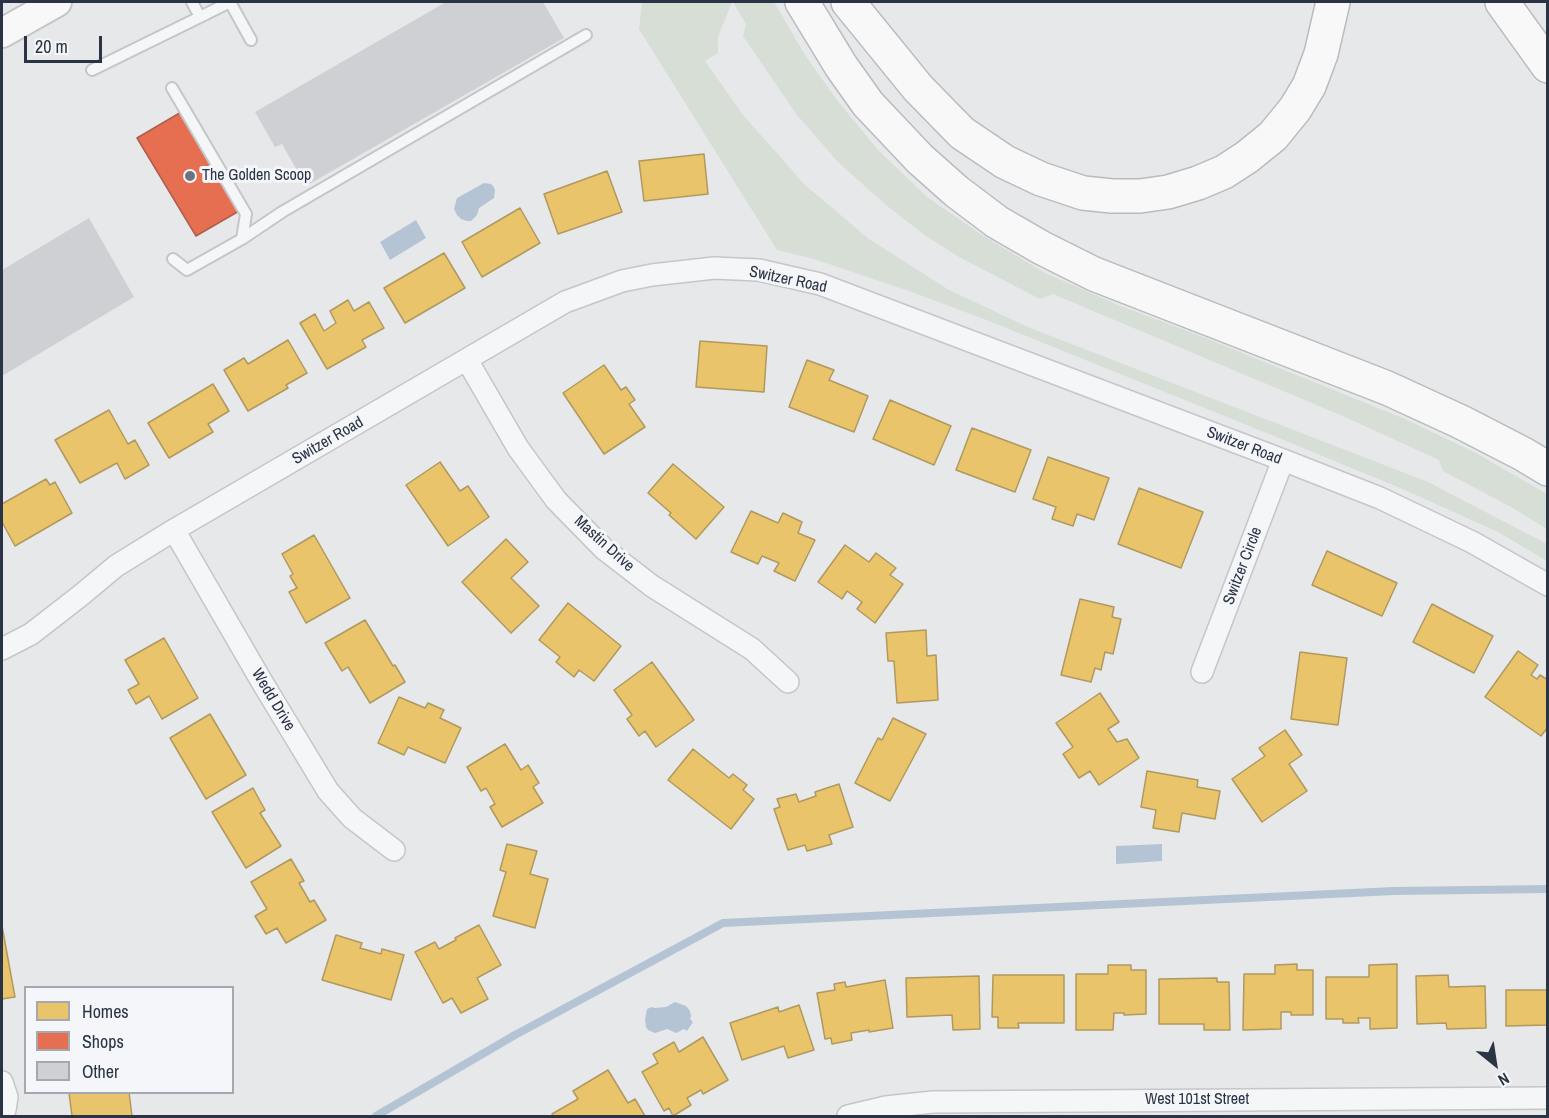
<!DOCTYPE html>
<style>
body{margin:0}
#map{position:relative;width:1549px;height:1118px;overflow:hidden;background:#e6e8ea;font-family:"Archivo Narrow",sans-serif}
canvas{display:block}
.frame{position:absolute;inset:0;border:3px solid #2b3445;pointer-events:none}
.legend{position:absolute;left:24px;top:986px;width:210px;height:108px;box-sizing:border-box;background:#f4f6f9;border:2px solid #a4a8b1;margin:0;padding:8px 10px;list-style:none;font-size:18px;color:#2b3445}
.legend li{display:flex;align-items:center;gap:12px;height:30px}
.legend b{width:30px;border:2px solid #a4a8b1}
.north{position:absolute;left:1465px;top:1034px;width:60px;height:60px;-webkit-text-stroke:4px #f4f6f9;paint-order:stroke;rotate:150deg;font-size:16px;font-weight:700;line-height:24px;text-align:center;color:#2b3445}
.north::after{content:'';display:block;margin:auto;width:21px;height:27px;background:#2b3445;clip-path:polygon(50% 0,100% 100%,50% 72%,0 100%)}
.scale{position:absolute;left:24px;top:36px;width:78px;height:27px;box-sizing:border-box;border:3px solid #2b3445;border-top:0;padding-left:8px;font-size:18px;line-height:21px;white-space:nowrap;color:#2b3445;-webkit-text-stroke:4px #f4f6f9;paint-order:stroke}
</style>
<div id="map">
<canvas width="1549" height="1118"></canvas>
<div class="frame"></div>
<ul class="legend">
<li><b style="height:16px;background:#e9c46a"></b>Homes</li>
<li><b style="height:16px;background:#e76f51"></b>Shops</li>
<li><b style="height:16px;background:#ced0d3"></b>Other</li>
</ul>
<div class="north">N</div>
<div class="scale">20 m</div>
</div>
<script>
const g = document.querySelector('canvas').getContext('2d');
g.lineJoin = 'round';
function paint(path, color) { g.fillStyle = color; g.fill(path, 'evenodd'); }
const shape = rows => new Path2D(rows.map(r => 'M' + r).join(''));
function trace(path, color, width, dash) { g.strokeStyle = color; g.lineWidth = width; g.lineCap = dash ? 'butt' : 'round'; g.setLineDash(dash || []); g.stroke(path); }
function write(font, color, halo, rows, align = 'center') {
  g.font = font + ' "Archivo Narrow",sans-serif'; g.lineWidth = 6; g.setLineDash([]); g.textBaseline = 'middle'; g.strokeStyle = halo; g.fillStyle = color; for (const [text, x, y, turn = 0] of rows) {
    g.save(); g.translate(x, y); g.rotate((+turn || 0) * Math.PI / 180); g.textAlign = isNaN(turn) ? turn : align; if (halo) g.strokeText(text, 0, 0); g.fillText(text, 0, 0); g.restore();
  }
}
paint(shape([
 [642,2,732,2,718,37,718,53,705,61,743,115,806,186,869,239,949,290,1030,328,1428,482,1547,544,1547,561,1498,532,1405,490,1274,436,984,319,909,291,814,259,777,250,639,29],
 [733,2,774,2,805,55,836,99,878,150,927,197,982,235,1045,273,1118,305,1198,335,1405,419,1476,453,1547,494,1547,529,1511,507,1443,471,1439,460,1345,417,1053,294,1040,299,959,257,926,236,886,205,838,162,797,115,743,36,746,24]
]), '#d6ded6');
paint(shape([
 [484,183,491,184,493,186,495,190,494,198,479,208,477,215,471,221,467,221,461,219,457,215,454,209,457,198],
 [416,220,426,238,390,260,380,242],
 [1162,844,1162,861,1116,864,1116,846],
 [675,1002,686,1006,690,1011,691,1016,690,1019,693,1022,687,1031,684,1029,676,1033,667,1029,655,1033,648,1030,646,1027,645,1019,647,1009,652,1007,655,1008,666,1007]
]), '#b4c4d5');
const homes = shape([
 [704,154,708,194,644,201,639,161,704,154],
 [607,171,622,212,558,234,544,194,607,171],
 [520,208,540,243,482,277,462,242,520,208],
 [444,253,465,288,405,323,384,288,444,253],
 [348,300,354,311,369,302,384,328,362,340,366,347,327,369,300,323,315,314,324,331,336,323,330,311,348,300],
 [288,340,307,373,286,385,288,388,248,411,224,370,244,358,248,364,288,340],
 [700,341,767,346,764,392,696,387,700,341],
 [807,360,834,370,829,380,868,396,854,432,789,407,807,360],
 [604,365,621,390,626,387,635,400,629,404,645,427,604,454,563,393,604,365],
 [213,384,229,411,208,424,213,432,169,458,148,423,213,384],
 [890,400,951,426,934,465,873,439,890,400],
 [109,410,128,444,135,440,149,465,125,479,117,463,80,483,55,440,109,410],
 [972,428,1031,450,1015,492,956,470,972,428],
 [1048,457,1109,478,1094,520,1077,514,1073,526,1052,519,1056,507,1033,499,1048,457],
 [440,462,460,491,468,486,489,517,448,546,406,485,440,462],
 [673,464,724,507,696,539,669,515,671,513,648,493,673,464],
 [46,479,50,485,55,482,72,513,15,546,2,522,2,504,46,479],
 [1139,488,1203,512,1181,568,1118,544,1139,488],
 [751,511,778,523,783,513,802,522,798,533,815,540,795,581,774,571,779,563,762,556,758,564,731,552,751,511],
 [314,535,350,598,306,623,289,592,297,588,290,576,293,574,282,554,314,535],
 [506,539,528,562,511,578,539,606,511,633,462,582,506,539],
 [845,545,869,562,876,553,896,568,890,575,903,584,875,623,857,609,862,602,847,591,842,599,818,582,845,545],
 [1327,551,1397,583,1382,616,1312,585,1327,551],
 [1080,599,1114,607,1112,617,1121,619,1113,654,1105,652,1101,670,1095,668,1091,682,1061,675,1080,599],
 [568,603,621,646,594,681,579,670,574,677,556,662,560,657,539,640,568,603],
 [1432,604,1493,636,1474,673,1413,642,1432,604],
 [365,620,393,666,395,665,405,682,370,703,348,667,342,671,325,643,365,620],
 [926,630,927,656,936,655,938,700,897,703,894,661,888,661,886,633,926,630],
 [164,638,198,698,162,719,149,696,136,704,128,690,139,684,125,660,164,638],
 [1518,651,1538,665,1531,675,1537,679,1540,675,1548,680,1548,727,1541,736,1485,697,1518,651],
 [1300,652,1347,658,1338,725,1291,719,1300,652],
 [652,662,694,720,656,747,645,731,639,736,627,719,632,715,614,690,652,662],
 [1100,693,1119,722,1108,729,1117,742,1127,739,1139,758,1099,785,1090,771,1079,778,1063,754,1073,747,1056,723,1100,693],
 [399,697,425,708,428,703,444,710,440,718,461,728,445,763,408,747,404,755,378,743,399,697],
 [210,714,246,775,206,799,170,738,210,714],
 [893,718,926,734,890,801,855,783,878,738,882,740,893,718],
 [1285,730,1302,755,1289,764,1307,791,1262,822,1232,779,1265,756,1259,748,1285,730],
 [505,744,521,770,528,765,539,783,533,787,543,803,502,827,490,807,495,804,486,788,481,791,467,767,505,744],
 [693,749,729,778,733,774,747,785,743,790,754,799,731,829,668,780,693,749],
 [1147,771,1198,780,1197,787,1220,791,1215,819,1182,813,1179,832,1153,828,1156,810,1141,807,1147,771],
 [839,784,853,827,829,835,832,844,807,851,805,845,788,850,774,809,780,807,777,799,796,794,799,802,816,796,815,792,839,784],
 [253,788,265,810,260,813,281,846,246,868,212,812,253,788],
 [507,844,537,851,530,874,548,879,535,928,493,916,506,872,500,870,507,844],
 [291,859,304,881,299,883,310,902,314,900,326,920,286,943,277,928,266,934,255,916,267,909,251,882,291,859],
 [479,925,501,965,477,978,488,999,461,1013,452,998,443,1003,415,952,435,942,439,949,456,940,455,938,479,925],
 [2,926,15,997,2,999,2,926],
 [336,935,362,943,360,948,381,954,382,949,404,955,391,1000,322,980,336,935],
 [1297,964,1297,970,1313,970,1313,1015,1291,1015,1291,1012,1281,1012,1281,1029,1243,1030,1244,974,1275,974,1275,965,1297,964],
 [1397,964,1397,1028,1370,1029,1370,1018,1358,1018,1359,1023,1343,1023,1343,1019,1326,1019,1326,977,1369,977,1369,965,1397,964],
 [1108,965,1131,965,1131,970,1146,970,1146,1014,1124,1015,1124,1013,1114,1013,1113,1030,1076,1030,1076,974,1108,974,1108,965],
 [993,975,1064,975,1064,1023,1018,1023,1019,1028,998,1028,998,1017,992,1017,993,975],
 [1448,975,1449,987,1485,986,1486,1028,1447,1029,1446,1023,1417,1024,1416,976,1448,975],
 [979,976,980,1029,953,1030,952,1015,907,1017,906,978,979,976],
 [1217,978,1217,982,1229,982,1230,1030,1204,1030,1204,1024,1159,1024,1159,979,1217,978],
 [885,980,893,1028,869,1032,869,1030,851,1033,852,1040,832,1044,831,1038,825,1039,817,993,835,990,834,984,845,982,846,987,885,980],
 [1506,990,1548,990,1548,1025,1506,1026,1506,990],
 [799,1005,814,1050,788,1058,784,1046,742,1060,730,1023,778,1007,779,1012,799,1005],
 [703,1037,728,1080,703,1094,701,1090,687,1098,691,1105,673,1116,669,1108,664,1111,642,1072,658,1063,653,1054,674,1042,679,1052,703,1037],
 [608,1070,628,1103,635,1099,645,1116,553,1116,552,1114,578,1099,573,1091,608,1070],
 [75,1092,129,1092,132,1116,72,1116,69,1093,75,1092]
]);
paint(homes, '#e9c46a');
trace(homes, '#b0995f', 1.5);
const shops = shape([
 [183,111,239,211,196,236,137,138,183,111]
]);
paint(shops, '#e76f51');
trace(shops, '#af5d4d', 1.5);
trace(shape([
 [376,1116,515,1035,723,923,1394,891,1548,889]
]), '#b4c4d5', 8);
paint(shape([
 [446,2,543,2,564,38,306,186,282,144,275,147,255,112],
 [89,218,134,297,2,376,2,270]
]), '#ced0d3');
const service = shape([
 [200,17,230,2,251,40],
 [92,70,200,17,192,2],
 [172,88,246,214,242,239],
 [173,259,187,270,242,239,282,212,586,35]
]);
const minor = shape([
 [467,360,518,448,556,500,604,549,652,586,752,649,788,682],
 [174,530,262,682,328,791,352,818,394,850],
 [2,649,31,634,80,596,116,566,174,530,565,302,622,281,652,275,714,268,759,270,820,284,1283,460,1380,498,1472,542,1548,585],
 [1202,672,1283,460],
 [2,1082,7,1097,5,1110,2,1113],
 [848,1116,886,1107,933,1102,1548,1098]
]);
const secondary = shape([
 [2,33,57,2]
]);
const motorway = shape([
 [802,2,841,66,868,104,920,159,956,191,997,222,1042,248,1094,274,1387,388,1461,422,1523,454,1548,469],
 [848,2,918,88,962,133,1005,162,1041,179,1083,193,1112,196,1140,196,1168,192,1198,183,1224,172,1247,157,1273,136,1295,109,1309,86,1321,54,1333,2],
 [1502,2,1548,66]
]);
trace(service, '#c4c6c8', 14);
trace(minor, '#c4c6c8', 24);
trace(secondary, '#c4c6c8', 32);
trace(motorway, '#b8bbbf', 36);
trace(service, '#f5f6f7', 10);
trace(minor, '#f5f6f7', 21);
trace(secondary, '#f8f8f8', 28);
trace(motorway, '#f8f8f8', 33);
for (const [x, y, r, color] of [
 [190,176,6,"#6c737f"]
]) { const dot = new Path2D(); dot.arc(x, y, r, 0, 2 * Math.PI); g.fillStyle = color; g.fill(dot); trace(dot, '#f4f6f9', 2); }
write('16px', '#2b3445', '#f4f6f9', [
 ["The Golden Scoop",202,176]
], 'left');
write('16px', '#2b3445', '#f4f6f9', [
 ["Switzer Road",788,280,12],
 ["Switzer Road",328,441,-30],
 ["Switzer Road",1244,446,21],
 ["Mastin Drive",604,544,42],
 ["Switzer Circle",1243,566,-69],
 ["Wedd Drive",273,700,59],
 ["West 101st Street",1197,1100]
]);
</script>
